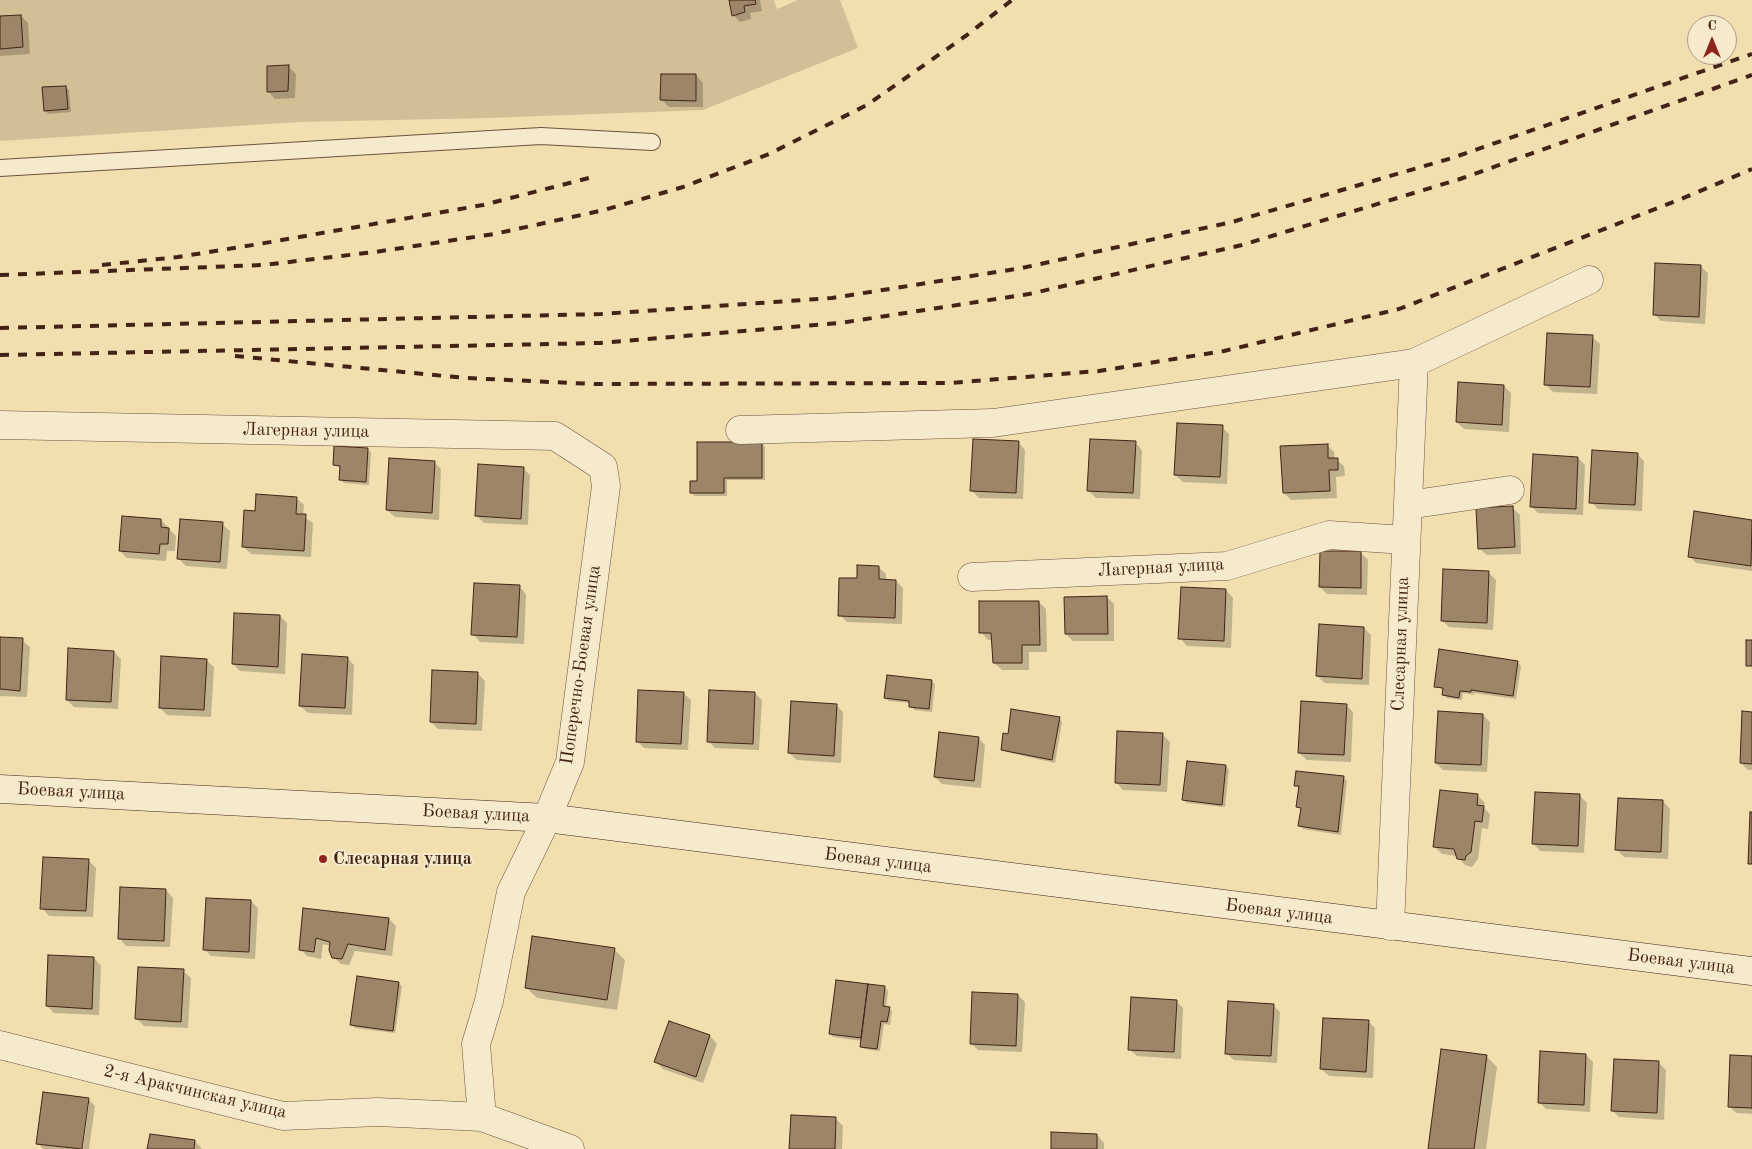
<!DOCTYPE html>
<meta charset="utf-8">
<style>
body{margin:0}
#map{position:relative;width:1752px;height:1149px;overflow:hidden;background:#f1dfb0;font-family:"Old Standard TT",serif}
canvas{display:block}
.north{position:absolute;left:1687px;top:15px;width:50px;height:50px;box-sizing:border-box;background:#f6eacc;border:1px solid #ae9a84;border-radius:50%;rotate:0deg;font-size:14px;font-weight:700;line-height:20px;text-align:center;color:#432317}
.north::after{content:'';display:block;margin:auto;width:18px;height:22px;background:#8f2418;clip-path:polygon(50% 0,100% 100%,50% 72%,0 100%)}
</style>
<div id="map">
<canvas width="1752" height="1149"></canvas>
<div class="north">С</div>
</div>
<script>
const g = document.querySelector('canvas').getContext('2d');
g.lineJoin = 'round';
function paint(path, color) { g.fillStyle = color; g.fill(path, 'evenodd'); }
const shape = rows => new Path2D(rows.map(r => 'M' + r).join(''));
function trace(path, color, width, dash) { g.strokeStyle = color; g.lineWidth = width; g.lineCap = dash ? 'butt' : 'round'; g.setLineDash(dash || []); g.stroke(path); }
function write(font, color, halo, rows, align = 'center') {
  g.font = font + ' "Old Standard TT",serif'; g.lineWidth = 4; g.setLineDash([]); g.textBaseline = 'middle'; g.strokeStyle = halo; g.fillStyle = color; for (const [text, x, y, turn = 0] of rows) {
    g.save(); g.translate(x, y); g.rotate((+turn || 0) * Math.PI / 180); g.textAlign = isNaN(turn) ? turn : align; if (halo) g.strokeText(text, 0, 0); g.fillText(text, 0, 0); g.restore();
  }
}
paint(shape([
 [0,0,774,0,777,9,798,0,840,0,858,48,703,110,488,118,300,122,0,141]
]), '#d3bf96');
paint(shape([
 [730,0,760,0,762,11,750,13,751,19,740,22,733,15],
 [21,16,28,23,30,54,0,56,0,17],
 [289,67,296,74,295,98,275,99,268,91],
 [696,75,703,83,703,107,669,107,662,100],
 [66,87,69,90,71,112,49,114,45,111],
 [1700,266,1708,273,1705,324,1661,321,1654,314],
 [1592,337,1600,344,1597,394,1553,392,1546,385],
 [1504,386,1511,393,1509,432,1464,429,1457,422],
 [1222,427,1229,434,1227,484,1183,482,1175,475],
 [1018,442,1025,450,1023,499,979,498,971,490],
 [1135,442,1142,450,1140,499,1096,498,1088,490],
 [762,443,765,447,765,480,727,480,727,496,695,496,691,493,699,483],
 [1327,445,1334,452,1335,459,1344,466,1345,476,1336,477,1337,498,1291,500,1284,493],
 [367,449,371,452,369,485,344,483,341,480,342,468,334,465],
 [1637,454,1644,461,1642,511,1598,509,1591,502],
 [1578,458,1585,465,1583,515,1538,513,1531,506],
 [434,462,441,469,439,520,395,517,387,510],
 [523,468,530,475,528,525,484,523,477,516],
 [296,498,304,505,303,516,313,523,311,557,251,554,243,546,256,512],
 [1512,507,1520,515,1521,554,1487,555,1479,548],
 [1695,513,1752,521,1752,571,1696,563,1689,556],
 [161,520,176,536,175,551,167,551,166,561,127,558,120,551],
 [222,524,230,531,227,569,186,566,179,559],
 [1361,553,1368,560,1367,595,1327,594,1320,587],
 [878,567,886,574,886,580,896,581,903,588,902,624,847,622,840,615,858,580],
 [1489,573,1496,580,1493,630,1449,627,1442,620],
 [519,586,526,594,524,644,480,642,473,634],
 [1226,590,1233,598,1231,648,1187,646,1180,638],
 [1107,597,1114,604,1114,641,1073,641,1066,634],
 [1039,602,1046,609,1047,652,1029,652,1029,670,1002,670,994,663,993,640,988,640,981,632],
 [280,616,287,623,285,674,240,671,233,664],
 [1364,628,1371,635,1369,685,1325,683,1317,676],
 [0,639,22,640,30,647,27,697,0,696],
 [114,652,121,659,118,709,74,707,67,700],
 [347,658,354,665,352,715,308,713,300,706],
 [206,660,214,667,211,717,167,715,160,708],
 [1518,663,1521,666,1516,699,1474,693,1474,695,1463,693,1462,700,1447,698,1443,695,1444,690,1435,686],
 [478,674,485,681,482,731,438,729,431,722],
 [931,681,935,684,932,712,914,710,911,703,889,701,885,698],
 [683,693,691,700,688,750,644,748,637,741],
 [755,693,762,700,759,750,715,748,708,741],
 [836,705,843,712,841,763,797,760,789,753],
 [1346,705,1353,712,1351,762,1307,760,1299,753],
 [1752,713,1752,770,1748,770,1741,763],
 [1483,715,1490,722,1487,772,1443,770,1436,763],
 [1059,718,1062,722,1055,763,1006,752,1002,749,1009,735],
 [1163,735,1170,742,1167,792,1123,790,1116,782],
 [978,738,985,745,981,788,942,784,935,777],
 [1188,762,1226,766,1229,770,1225,807,1187,803,1183,800],
 [1343,777,1347,781,1341,835,1303,829,1300,825,1302,810,1297,806,1300,789,1295,785],
 [1477,795,1485,803,1484,808,1490,814,1488,829,1482,828,1478,859,1472,867,1465,865,1457,856,1442,854,1434,846],
 [1580,796,1587,803,1584,853,1540,851,1533,843],
 [1663,801,1670,809,1668,859,1624,857,1616,849],
 [88,860,96,868,93,917,49,916,42,908],
 [166,890,173,898,170,947,126,946,119,938],
 [251,901,258,908,255,959,211,956,204,949],
 [304,910,389,919,396,926,392,956,355,951,349,965,341,964,333,957,331,946,323,944,321,959,307,956,300,949],
 [614,949,625,960,617,1010,537,998,526,987],
 [94,958,101,966,99,1015,54,1013,47,1006],
 [183,971,191,978,188,1028,144,1026,137,1019],
 [837,982,885,987,888,991,886,1008,892,1011,890,1025,884,1024,880,1051,864,1049,861,1046,862,1041,833,1037,830,1033],
 [398,983,402,986,395,1033,355,1028,352,1025],
 [1018,995,1025,1002,1022,1052,978,1050,971,1043],
 [1176,1001,1183,1008,1181,1059,1137,1056,1129,1049],
 [1273,1005,1280,1012,1277,1063,1234,1060,1226,1053],
 [1368,1021,1375,1028,1373,1078,1329,1076,1321,1069],
 [670,1023,710,1036,717,1044,703,1083,663,1069,656,1062],
 [1586,1055,1593,1062,1590,1112,1546,1109,1539,1102],
 [1486,1056,1497,1067,1486,1149,1429,1149],
 [1752,1057,1752,1114,1736,1113,1729,1106],
 [1659,1063,1666,1070,1664,1120,1619,1117,1612,1110],
 [88,1099,95,1106,89,1149,83,1149,89,1103,87,1103,80,1149,43,1149,38,1143],
 [836,1119,843,1126,842,1149,790,1149],
 [1097,1135,1104,1143,1104,1149,1052,1149],
 [195,1141,202,1149,149,1149]
]), '#0003');
const building = shape([
 [729,0,755,0,756,4,744,6,745,12,732,16,729,0],
 [21,15,23,47,0,49,0,16,21,15],
 [289,65,288,91,267,92,267,66,289,65],
 [661,74,696,74,696,101,660,100,661,74],
 [66,86,68,109,44,111,42,87,66,86],
 [1655,263,1701,265,1699,317,1653,315,1655,263],
 [1547,333,1593,335,1590,387,1544,385,1547,333],
 [1458,382,1504,385,1502,425,1456,422,1458,382],
 [1177,423,1223,425,1220,477,1174,475,1177,423],
 [973,439,1019,441,1016,493,970,491,973,439],
 [1090,439,1136,441,1133,493,1087,491,1090,439],
 [697,442,762,442,762,478,724,478,724,493,690,493,690,481,697,481,697,442],
 [1328,444,1328,458,1338,458,1338,470,1329,470,1330,491,1283,493,1280,446,1328,444],
 [334,446,368,448,366,482,339,480,340,466,333,465,334,446],
 [1592,450,1638,453,1635,505,1589,503,1592,450],
 [1533,454,1578,457,1576,509,1530,507,1533,454],
 [389,458,435,461,432,513,386,510,389,458],
 [478,464,524,467,521,519,475,516,478,464],
 [256,494,297,497,296,514,306,514,304,551,242,547,244,510,255,511,256,494],
 [1513,506,1515,547,1478,549,1476,508,1513,506],
 [1694,511,1752,520,1751,566,1688,557,1694,511],
 [122,516,161,519,161,527,169,528,168,544,160,544,159,554,119,551,122,516],
 [180,519,223,522,220,562,177,559,180,519],
 [1320,551,1361,551,1361,588,1319,587,1320,551],
 [857,565,879,566,879,579,896,580,895,618,838,616,839,578,857,578,857,565],
 [1443,569,1489,571,1487,623,1441,621,1443,569],
 [474,583,520,585,517,637,471,635,474,583],
 [1181,587,1226,589,1224,641,1178,639,1181,587],
 [1107,596,1108,634,1065,634,1064,597,1107,596],
 [979,601,1039,601,1040,645,1022,645,1022,663,993,663,991,633,979,633,979,601],
 [234,613,280,615,278,667,232,664,234,613],
 [1319,624,1364,627,1362,679,1316,676,1319,624],
 [0,637,23,638,20,691,0,689,0,637],
 [1746,640,1752,640,1752,666,1746,666,1746,640],
 [68,648,114,651,111,702,66,700,68,648],
 [1439,649,1518,661,1513,696,1471,690,1471,692,1460,691,1459,698,1442,695,1443,688,1434,687,1439,649],
 [302,654,348,657,345,708,299,706,302,654],
 [161,656,207,659,204,710,159,708,161,656],
 [432,670,478,672,476,724,430,722,432,670],
 [887,675,932,680,929,709,909,707,909,701,884,698,887,675],
 [638,690,684,692,681,744,636,742,638,690],
 [709,690,755,692,753,744,707,742,709,690],
 [791,701,837,704,834,756,788,753,791,701],
 [1301,701,1347,704,1344,755,1298,753,1301,701],
 [1011,709,1060,717,1052,760,1001,750,1003,733,1008,734,1011,709],
 [1438,711,1483,714,1481,765,1435,763,1438,711],
 [1742,711,1752,712,1752,764,1740,763,1742,711],
 [1117,731,1163,733,1160,785,1115,783,1117,731],
 [939,732,979,737,974,781,934,777,939,732],
 [1187,761,1226,765,1222,805,1182,800,1187,761],
 [1296,771,1344,776,1338,832,1298,826,1301,808,1296,807,1299,786,1294,786,1296,771],
 [1440,790,1478,794,1477,805,1484,806,1482,822,1475,821,1471,852,1466,856,1465,860,1457,859,1454,849,1433,847,1440,790],
 [1535,792,1580,794,1578,846,1532,844,1535,792],
 [1618,798,1663,800,1661,852,1615,850,1618,798],
 [1750,812,1752,812,1752,864,1748,864,1750,812],
 [43,857,89,859,86,911,40,909,43,857],
 [120,887,166,889,164,941,118,939,120,887],
 [206,898,251,900,249,952,203,950,206,898],
 [303,908,389,918,385,950,348,944,342,959,332,958,329,950,330,942,316,938,314,952,299,950,303,908],
 [532,936,615,948,607,1000,525,988,532,936],
 [48,955,94,957,92,1009,46,1006,48,955],
 [138,967,184,969,181,1022,135,1019,138,967],
 [357,976,399,982,393,1031,350,1025,357,976],
 [836,980,868,984,861,1038,829,1034,836,980],
 [868,984,885,986,883,1006,890,1007,887,1022,881,1021,877,1049,860,1047,868,984],
 [972,992,1018,994,1016,1046,970,1044,972,992],
 [1131,997,1177,1000,1174,1052,1128,1050,1131,997],
 [1228,1001,1274,1004,1271,1056,1225,1054,1228,1001],
 [1323,1018,1369,1020,1366,1072,1320,1069,1323,1018],
 [669,1021,710,1035,696,1077,654,1062,669,1021],
 [1441,1049,1487,1055,1474,1149,1428,1149,1441,1049],
 [1540,1051,1586,1054,1584,1105,1538,1103,1540,1051],
 [1730,1055,1752,1056,1752,1108,1728,1107,1730,1055],
 [1614,1059,1659,1061,1657,1113,1611,1111,1614,1059],
 [43,1092,89,1098,82,1149,36,1144,43,1092],
 [791,1115,836,1117,835,1149,789,1149,791,1115],
 [1051,1132,1097,1134,1097,1149,1051,1149,1051,1132],
 [150,1134,195,1140,194,1149,147,1149,150,1134]
]);
paint(building, '#9d8567');
trace(building, '#432317', 1);
const service = shape([
 [0,168,541,136,652,142]
]);
const minor = shape([
 [0,425,555,436,603,467,606,486,570,762,547,818,511,892,489,1001,476,1044,482,1117],
 [740,430,993,423,1414,363,1589,280],
 [1408,505,1510,490],
 [972,577,1227,566,1329,535,1405,540],
 [1390,926,1414,363],
 [0,1045,283,1116,378,1112,482,1117,570,1149]
]);
const secondary = shape([
 [0,789,547,818,1752,971]
]);
trace(service, '#6e523d', 18);
trace(minor, '#6e523d', 29);
trace(secondary, '#432317', 29);
trace(service, '#f6eacc', 16);
trace(minor, '#f6eacc', 28);
trace(secondary, '#f6eacc', 28);
trace(shape([
 [102,265,178,257,259,244,483,205,589,178],
 [0,275,263,265,375,252,494,234,604,210,683,187,769,154,867,105,967,35,1012,0],
 [0,328,601,314,832,298,1022,268,1232,222,1452,158,1752,54],
 [0,355,600,343,840,323,1029,294,1242,245,1460,179,1752,75],
 [235,356,466,378,594,384,950,383,1099,371,1224,351,1399,309,1681,199,1752,169]
]), '#432317', 4, [9, 9]);
for (const [x, y, r, color] of [
 [323,859,5,"#8f2418"]
]) { const dot = new Path2D(); dot.arc(x, y, r, 0, 2 * Math.PI); g.fillStyle = color; g.fill(dot); trace(dot, '#f6eacc', 2); }
write('18px', '#432317', '#f6eacc', [
 ["Лагерная улица",306,431,1],
 ["Лагерная улица",1161,568,-3],
 ["Слесарная улица",1401,644,-88],
 ["Поперечно-Боевая улица",581,665,-82],
 ["Боевая улица",71,792,3],
 ["Боевая улица",476,814,3],
 ["Боевая улица",878,861,7],
 ["Боевая улица",1279,912,7],
 ["Боевая улица",1681,962,7],
 ["2-я Аракчинская улица",195,1092,13]
]);
write('bold 18px', '#432317', '#f6eacc', [
 ["Слесарная улица",333,859]
], 'left');
</script>
